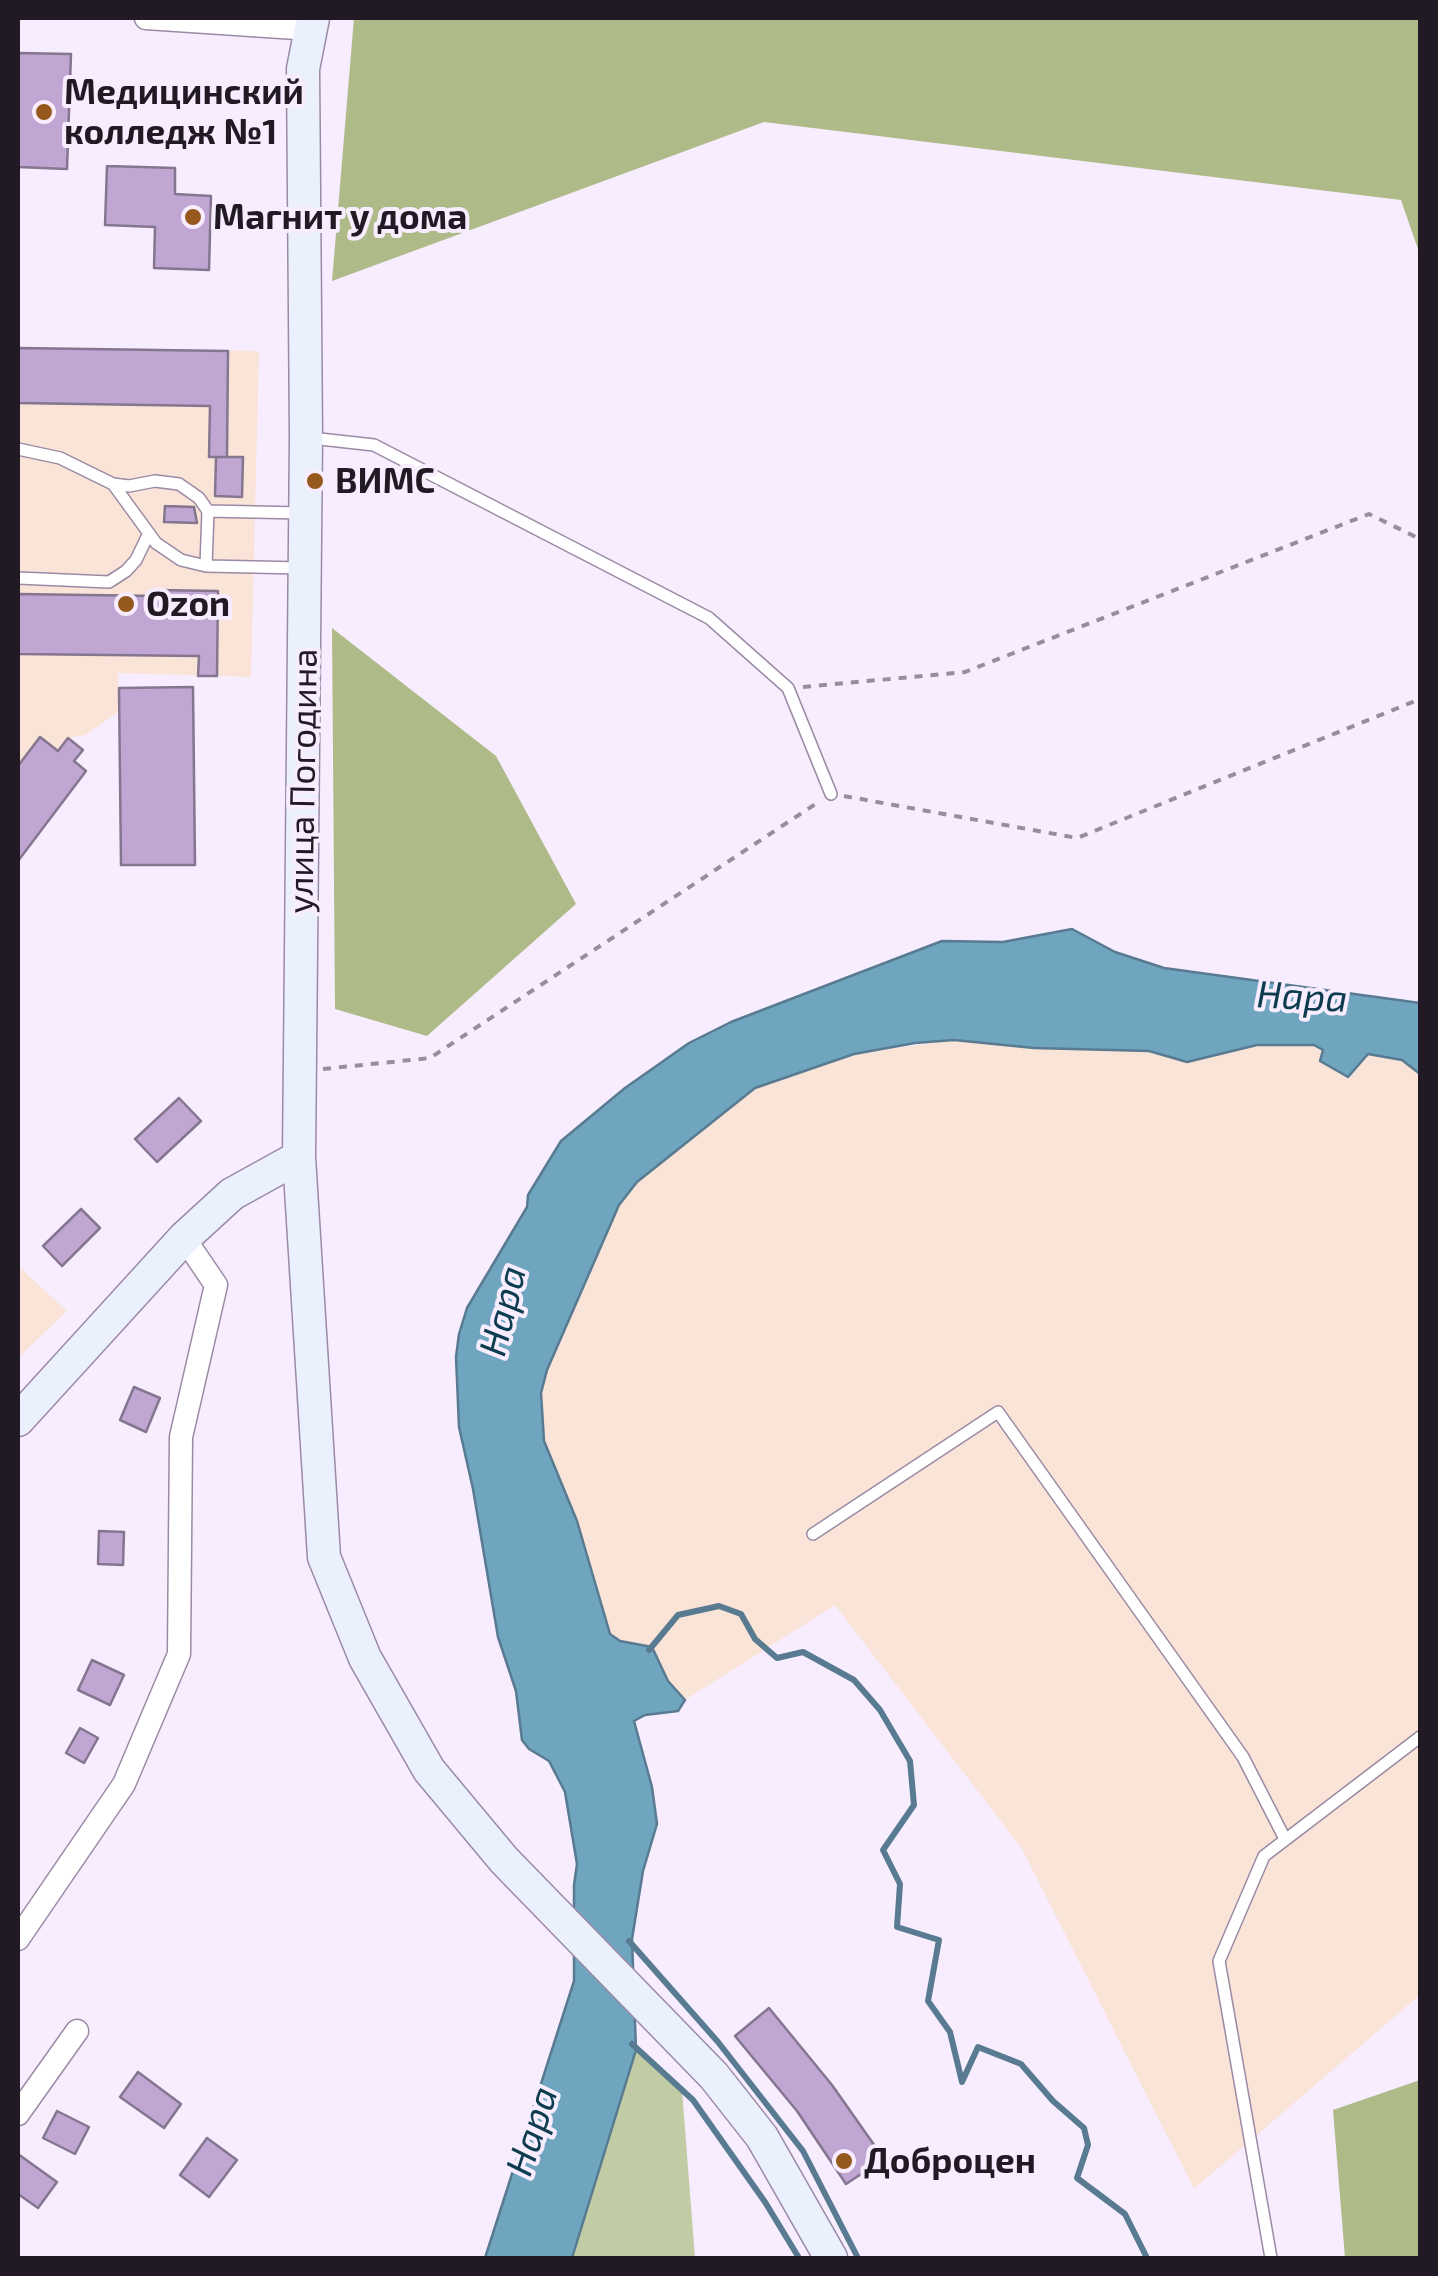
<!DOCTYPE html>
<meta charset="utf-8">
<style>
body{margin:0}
#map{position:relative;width:1438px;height:2276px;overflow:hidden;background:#f8edff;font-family:"Exo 2",sans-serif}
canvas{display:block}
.frame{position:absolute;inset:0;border:20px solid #211a25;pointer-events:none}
</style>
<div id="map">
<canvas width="1438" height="2276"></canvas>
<div class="frame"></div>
</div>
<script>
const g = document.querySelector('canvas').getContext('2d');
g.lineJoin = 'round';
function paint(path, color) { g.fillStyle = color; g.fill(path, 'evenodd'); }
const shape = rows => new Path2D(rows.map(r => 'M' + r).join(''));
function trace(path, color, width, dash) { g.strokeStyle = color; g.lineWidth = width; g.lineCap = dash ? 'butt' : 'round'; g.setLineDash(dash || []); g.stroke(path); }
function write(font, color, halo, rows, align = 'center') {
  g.font = font + ' "Exo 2",sans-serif'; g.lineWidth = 8; g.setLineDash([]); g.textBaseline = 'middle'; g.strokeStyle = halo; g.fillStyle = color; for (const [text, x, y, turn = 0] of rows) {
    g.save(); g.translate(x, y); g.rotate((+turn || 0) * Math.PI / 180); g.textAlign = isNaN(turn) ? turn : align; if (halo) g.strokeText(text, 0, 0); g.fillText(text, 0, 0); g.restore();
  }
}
paint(shape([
 [18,348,259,351,251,677,118,673,119,711,86,735,68,738,58,751,40,737,18,766],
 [954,1040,1034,1048,1149,1051,1187,1062,1257,1045,1314,1045,1323,1050,1339,1071,1348,1076,1368,1054,1402,1060,1420,1074,1420,1995,1194,2189,1022,1849,835,1605,685,1700,668,1681,659,1658,642,1644,620,1641,610,1634,577,1521,544,1441,541,1393,547,1370,612,1216,636,1183,755,1088,854,1054],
 [18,1266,67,1311,18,1358]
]), '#fae3d7');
paint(shape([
 [636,2050,682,2090,695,2258,572,2258]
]), '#c2cca4');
paint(shape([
 [354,18,1420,18,1420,255,1401,200,764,122,332,281],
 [332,628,496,756,576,904,427,1036,335,1009],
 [1420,2080,1420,2258,1345,2258,1333,2110]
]), '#aeba88');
const water = shape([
 [1072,929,1115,952,1164,968,1420,1003,1420,1074,1402,1060,1368,1054,1348,1077,1320,1061,1323,1050,1314,1045,1257,1045,1187,1062,1149,1051,1034,1048,954,1040,915,1043,854,1054,755,1088,637,1182,619,1205,547,1370,541,1393,544,1441,577,1521,610,1634,620,1641,652,1647,668,1681,685,1700,678,1711,645,1715,634,1721,652,1787,657,1824,643,1871,632,1939,636,2050,572,2258,485,2258,574,1981,574,1885,577,1864,565,1792,549,1761,529,1749,522,1740,516,1691,498,1637,473,1489,459,1427,456,1357,459,1334,467,1308,527,1207,528,1195,561,1141,625,1088,689,1043,731,1022,942,941,1003,942,1072,929]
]);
paint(water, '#6fa5bf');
trace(water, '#587b91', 2.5);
trace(shape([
 [649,1650,678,1615,719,1606,741,1614,755,1639,777,1658,803,1652,854,1680,880,1710,910,1761,914,1805,883,1850,900,1884,897,1927,939,1940,928,2001,950,2032,962,2082,978,2047,1021,2064,1053,2101,1084,2128,1088,2145,1077,2178,1125,2214,1147,2258],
 [629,1941,718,2042,803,2151,858,2258],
 [632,2044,693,2100,765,2202,799,2258]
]), '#587b91', 6);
const building = shape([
 [18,53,71,54,67,169,18,167,18,53],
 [107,166,175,168,175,194,211,196,209,270,154,268,155,227,105,225,107,166],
 [18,348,228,351,227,457,209,457,210,406,18,403,18,348],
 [216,457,243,457,242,497,215,496,216,457],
 [165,506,194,507,197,523,164,522,165,506],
 [158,590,218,591,217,676,198,676,199,656,18,654,18,594,158,596,158,590],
 [193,687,195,865,121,865,119,688,193,687],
 [40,737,58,751,68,738,83,750,74,761,86,771,18,861,18,766,40,737],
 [179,1098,201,1121,157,1162,135,1139,179,1098],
 [81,1209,100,1228,62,1266,43,1246,81,1209],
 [134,1387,160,1398,146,1432,120,1420,134,1387],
 [99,1531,124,1532,123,1565,98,1564,99,1531],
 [92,1660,124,1675,110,1705,78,1690,92,1660],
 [80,1728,98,1738,84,1763,66,1753,80,1728],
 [769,2008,832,2085,884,2159,846,2184,797,2111,735,2036,769,2008],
 [138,2072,181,2104,164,2128,120,2097,138,2072],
 [57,2111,89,2127,75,2154,43,2138,57,2111],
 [207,2138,237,2160,209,2197,180,2175,207,2138],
 [18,2154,57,2182,38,2208,18,2194,18,2154]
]);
paint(building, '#c0a6d2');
trace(building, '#857690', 2.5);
const lane = shape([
 [311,438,374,445,709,618,788,688,831,794],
 [18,449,60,458,113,484,156,543,181,560,206,566,301,568],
 [113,484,129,486,155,481,179,484,199,498,208,511],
 [206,566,208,511,301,513],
 [18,578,109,582,126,571,136,560,149,533],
 [813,1534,998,1412,1243,1757,1285,1839],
 [1271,2258,1219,1961,1264,1856,1420,1737]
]);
const street = shape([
 [146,18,311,29],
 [18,1939,124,1784,179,1654,181,1437,216,1285,184,1238],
 [18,2114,77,2031]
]);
const secondary = shape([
 [299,1157,324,1557,365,1658,429,1770,504,1860,714,2076,762,2137,831,2258],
 [18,1420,184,1238,232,1194,299,1157,306,437,303,69,313,18]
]);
trace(lane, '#9b8aa5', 14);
trace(street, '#9b8aa5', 25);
trace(secondary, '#9b8aa5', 35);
trace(shape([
 [803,687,965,672,1369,514,1420,539],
 [844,796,1077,838,1420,699],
 [323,1069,430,1058,817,803]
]), '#978e9d', 4, [8, 8]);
trace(lane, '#fff', 11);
trace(street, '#fff', 22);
trace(secondary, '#ebf0fd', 32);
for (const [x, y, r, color] of [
 [44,112,10,"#96591d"],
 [193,217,10,"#96591d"],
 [315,481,10,"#96591d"],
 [126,604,10,"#96591d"],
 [844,2161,10,"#96591d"]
]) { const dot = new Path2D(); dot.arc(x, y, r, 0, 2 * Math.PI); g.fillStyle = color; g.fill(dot); trace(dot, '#f8edff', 4); }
write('bold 35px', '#211a25', '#f8edff', [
 ["Медицинский",64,92],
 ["колледж №1",64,132],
 ["Магнит у дома",213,217],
 ["ВИМС",335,481],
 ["Ozon",146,604],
 ["Доброцен",864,2161]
], 'left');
write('35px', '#211a25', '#f8edff', [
 ["улица Погодина",303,781,-89]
]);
write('italic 38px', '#0d3c4f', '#f8edff', [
 ["Нара",1302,997,3],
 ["Нара",503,1311,-76],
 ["Нара",532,2131,-72]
]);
</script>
